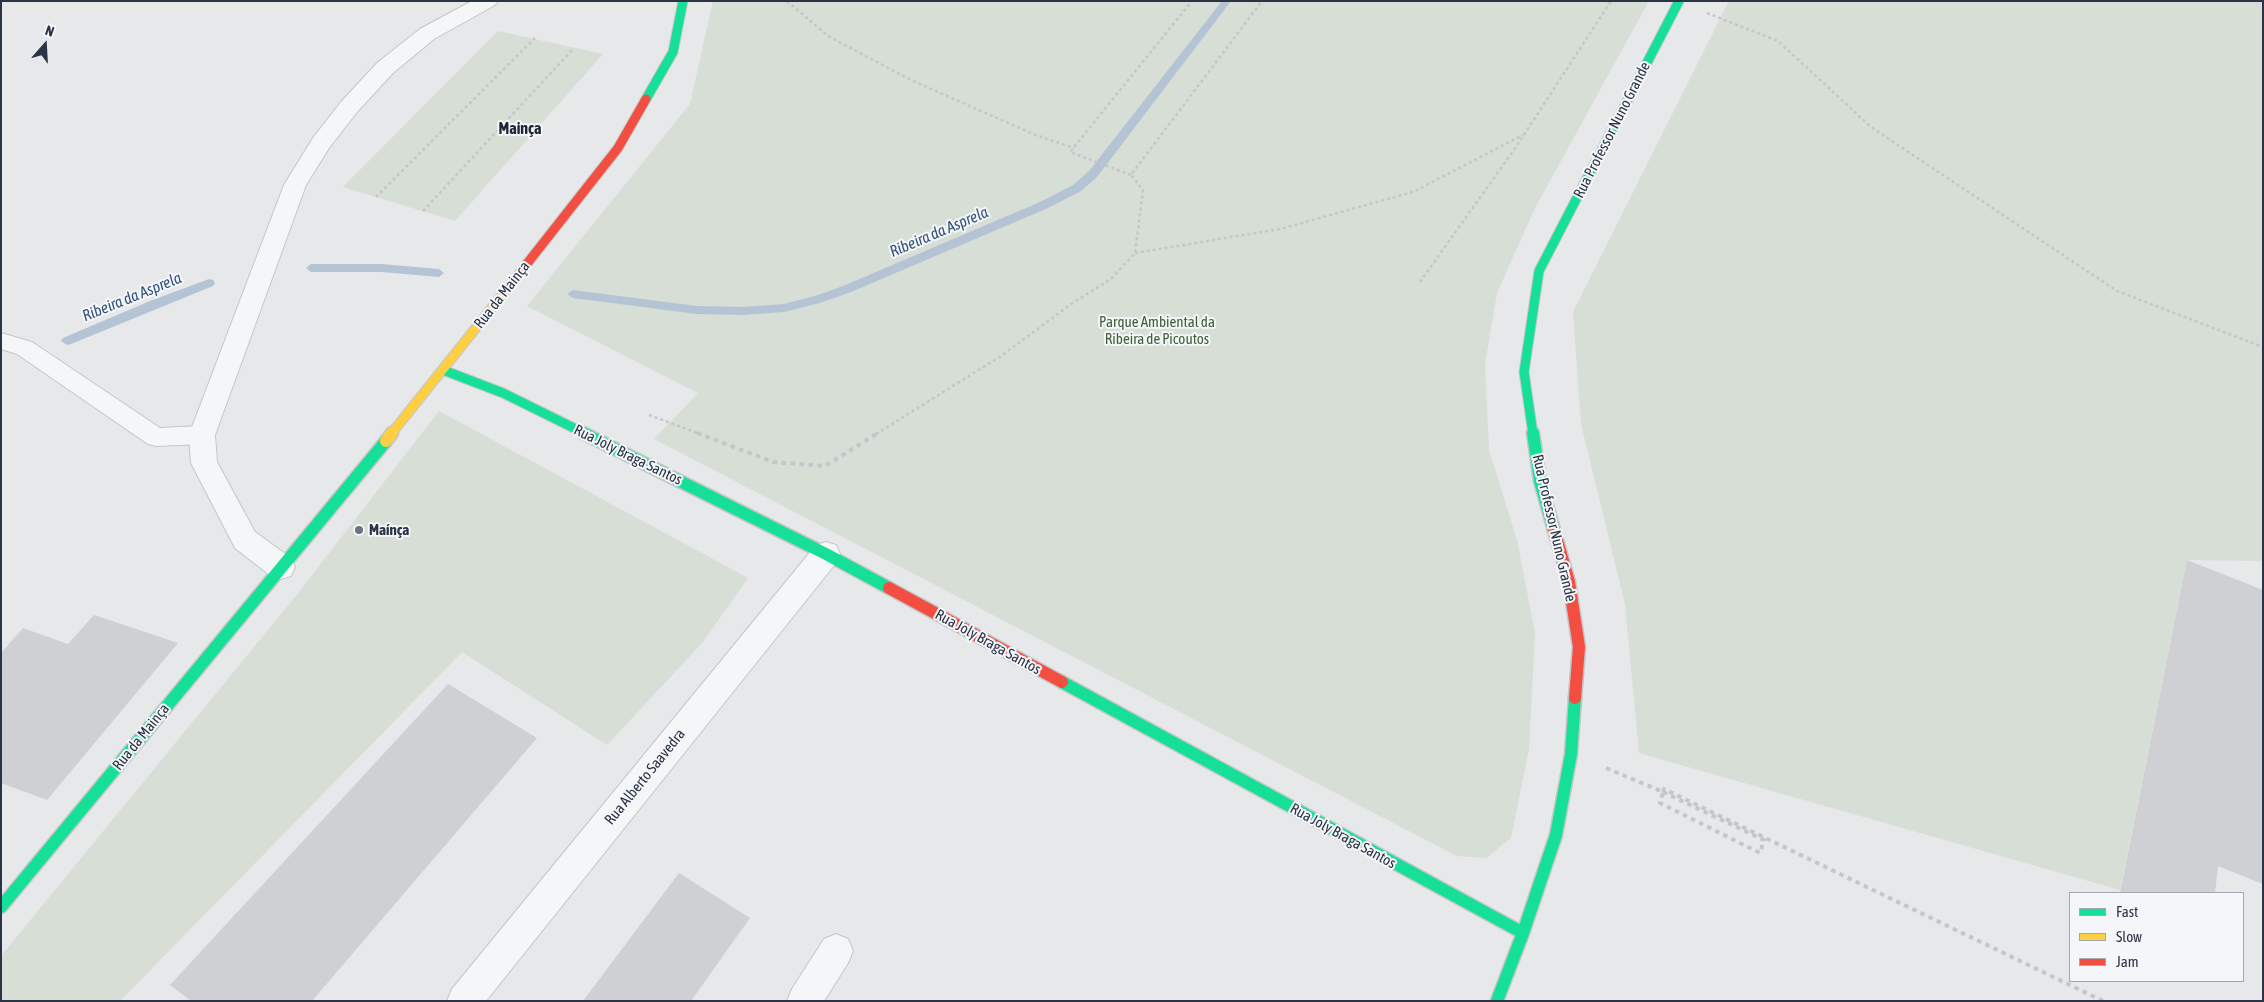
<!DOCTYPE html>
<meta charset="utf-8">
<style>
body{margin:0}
#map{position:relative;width:2264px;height:1002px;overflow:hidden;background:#e6e8ea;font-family:"Asap Condensed",sans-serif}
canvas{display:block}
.frame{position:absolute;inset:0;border:2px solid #2b3445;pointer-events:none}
.legend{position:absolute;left:2069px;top:892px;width:175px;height:90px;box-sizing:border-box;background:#f4f6f9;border:1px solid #a4a8b1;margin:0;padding:6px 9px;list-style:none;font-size:15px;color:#2b3445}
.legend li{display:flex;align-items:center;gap:10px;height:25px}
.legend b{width:25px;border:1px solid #a4a8b1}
.north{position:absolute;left:20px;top:20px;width:50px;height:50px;-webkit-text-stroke:4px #f4f6f9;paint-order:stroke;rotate:19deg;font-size:14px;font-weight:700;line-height:20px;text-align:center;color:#2b3445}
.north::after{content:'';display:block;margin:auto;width:18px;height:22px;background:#2b3445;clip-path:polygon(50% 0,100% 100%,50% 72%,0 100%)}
</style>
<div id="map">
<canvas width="2264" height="1002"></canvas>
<div class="frame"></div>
<ul class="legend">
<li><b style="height:6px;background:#16e098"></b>Fast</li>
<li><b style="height:6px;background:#ffcf43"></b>Slow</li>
<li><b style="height:6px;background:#f24e42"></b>Jam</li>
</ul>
<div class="north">N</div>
</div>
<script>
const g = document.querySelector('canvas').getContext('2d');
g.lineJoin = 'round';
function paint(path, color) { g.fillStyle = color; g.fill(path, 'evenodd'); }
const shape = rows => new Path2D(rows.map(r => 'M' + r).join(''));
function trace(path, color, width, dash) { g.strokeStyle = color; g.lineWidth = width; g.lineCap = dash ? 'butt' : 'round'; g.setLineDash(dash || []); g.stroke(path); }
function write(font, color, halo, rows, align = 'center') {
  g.font = font + ' "Asap Condensed",sans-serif'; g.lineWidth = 4; g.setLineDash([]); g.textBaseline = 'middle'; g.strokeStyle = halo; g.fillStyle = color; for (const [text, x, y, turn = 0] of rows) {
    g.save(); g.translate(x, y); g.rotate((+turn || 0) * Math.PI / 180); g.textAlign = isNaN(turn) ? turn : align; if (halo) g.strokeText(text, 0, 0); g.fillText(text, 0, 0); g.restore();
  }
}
paint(shape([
 [713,1,1649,1,1535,208,1497,293,1485,364,1489,450,1517,540,1535,633,1529,749,1511,838,1486,858,1457,856,654,439,698,393,527,306,690,104],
 [1729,1,2263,1,2263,561,2187,560,2120,890,1639,753,1625,604,1581,424,1573,312],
 [498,31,603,54,455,221,343,187],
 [439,411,748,578,703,642,607,745,462,652,120,1001,1,1001,1,956,299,592]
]), '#d6ded6');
paint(shape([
 [1222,1,1231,1,1097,177,1081,191,1048,208,851,292,820,303,784,312,743,315,697,314,573,298,567,294,573,290,697,306,743,307,784,304,818,295,843,286,1040,202,1073,185,1089,171,1222,1],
 [311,264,381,264,439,269,444,273,439,277,381,272,311,272,306,268,311,264],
 [209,279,213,280,215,283,213,286,71,344,67,345,61,341,63,338,150,301,209,279]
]), '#b4c4d5');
paint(shape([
 [2187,560,2263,590,2263,884,2218,866,2215,893,2120,893],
 [94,615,178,643,47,800,1,783,1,653,23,628,68,644],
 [448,684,537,738,312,1001,191,1001,170,985],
 [679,873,750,918,691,1001,583,1001]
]), '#ced0d3');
const lane = shape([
 [1,333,32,342,160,428,202,426,210,428,213,435,210,442,202,444,156,446,148,444,17,354,1,349,1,333]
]);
const street = shape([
 [472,1,498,1,495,5,434,39,393,73,357,112,329,148,306,185,215,435,217,462,255,532,291,558,295,567,291,576,281,579,271,576,235,548,191,463,189,435,284,185,313,138,341,102,377,63,420,29,472,1],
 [826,542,836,545,840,554,836,563,486,1001,447,1001,452,989,816,545,826,542],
 [836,934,848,939,853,951,848,963,824,1001,787,1001,792,989,824,939,836,934]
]);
const fastFar1 = shape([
 [646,99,673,52,683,1],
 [443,370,503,393,586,434],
 [1533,434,1524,372,1539,271,1679,1]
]);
const fast = shape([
 [583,433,826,554,889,588],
 [1533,433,1540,481,1554,530],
 [1062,682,1523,933],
 [1,907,386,441],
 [1497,1001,1523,933,1556,835,1571,754,1575,698]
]);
const slowFar1 = shape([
 [391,434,511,284]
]);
const slow = shape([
 [386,441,392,433]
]);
const jamFar1 = shape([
 [511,284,618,148,646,99]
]);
const jam = shape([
 [1554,530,1569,582,1579,647,1575,698],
 [889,588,1062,682]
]);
trace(lane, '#c4c6c8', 2);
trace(street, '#c4c6c8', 2);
trace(fastFar1, '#c4c6c8', 11);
trace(fast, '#c4c6c8', 15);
trace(slowFar1, '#c4c6c8', 11);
trace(slow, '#c4c6c8', 15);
trace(jamFar1, '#c4c6c8', 11);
trace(jam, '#c4c6c8', 15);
trace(shape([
 [787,1,828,36,909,79,1033,134,1074,148],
 [1707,13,1778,41,1871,127,2117,291,2263,347],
 [1131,175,1070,152,1192,1],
 [376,197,535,38],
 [423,211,574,48],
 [1135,253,1280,229,1413,192,1523,135],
 [1420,282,1516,147,1611,1],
 [649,415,700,434],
 [876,434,1001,356,1074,302,1111,279,1135,253,1143,190,1131,175,1262,1]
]), '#c5c6ca', 2.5, [3, 3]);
trace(shape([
 [697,433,773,462,825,466,878,433],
 [1606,768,1663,792],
 [1663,792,1764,840,1760,853,1660,803,1663,792],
 [1663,792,1664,789,2103,1001]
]), '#c5c6ca', 4, [4.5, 4.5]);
paint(lane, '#f5f6f7');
paint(street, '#f5f6f7');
trace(fastFar1, '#16e098', 9);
trace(fast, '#16e098', 12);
trace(slowFar1, '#ffcf43', 9);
trace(slow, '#ffcf43', 12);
trace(jamFar1, '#f24e42', 9);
trace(jam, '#f24e42', 12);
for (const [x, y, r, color] of [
 [359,530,5,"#6c737f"]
]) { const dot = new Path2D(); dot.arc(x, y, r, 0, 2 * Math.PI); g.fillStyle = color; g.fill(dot); trace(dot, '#f4f6f9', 2); }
write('15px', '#2b3445', '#f4f6f9', [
 ["Rua Professor Nuno Grande",1612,130,-63],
 ["Rua da Mainça",502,295,-52],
 ["Rua Joly Braga Santos",628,455,26],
 ["Rua Professor Nuno Grande",1554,528,77],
 ["Rua Joly Braga Santos",988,642,29],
 ["Rua da Mainça",141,737,-51],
 ["Rua Alberto Saavedra",645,777,-51],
 ["Rua Joly Braga Santos",1343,836,29]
]);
write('15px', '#3f6138', '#f4f6f9', [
 ["Parque Ambiental da",1157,322],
 ["Ribeira de Picoutos",1157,339]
]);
write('bold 15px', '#2b3445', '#f4f6f9', [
 ["Maínça",369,530]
], 'left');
write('bold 16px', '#1d2536', '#f4f6f9', [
 ["Mainça",520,129]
]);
write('italic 16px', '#34527a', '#f4f6f9', [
 ["Ribeira da Asprela",939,232,-23],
 ["Ribeira da Asprela",132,297,-22]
]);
</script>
